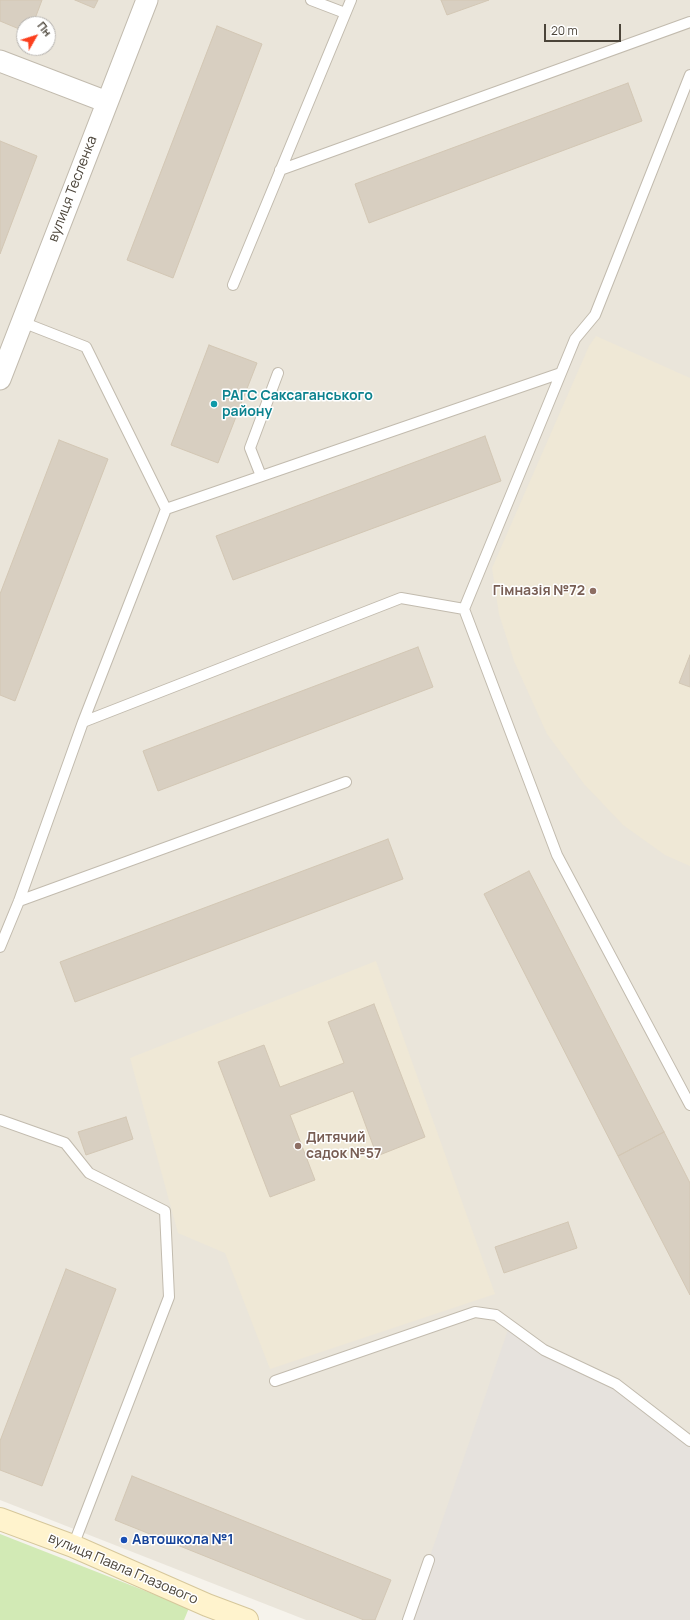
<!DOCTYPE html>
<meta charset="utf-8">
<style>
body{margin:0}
#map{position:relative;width:690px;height:1620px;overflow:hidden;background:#f6f3ec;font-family:Manrope,sans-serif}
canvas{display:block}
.north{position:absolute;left:16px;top:16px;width:40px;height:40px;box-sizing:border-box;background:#fff;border:1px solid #b7b4b0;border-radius:50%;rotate:51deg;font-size:11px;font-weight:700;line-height:16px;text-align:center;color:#4b4439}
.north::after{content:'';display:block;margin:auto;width:14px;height:18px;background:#fc3f1d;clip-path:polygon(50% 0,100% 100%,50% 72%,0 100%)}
.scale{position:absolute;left:544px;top:24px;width:77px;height:18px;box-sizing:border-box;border:2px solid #4b4439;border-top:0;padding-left:5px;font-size:12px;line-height:14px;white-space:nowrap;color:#4b4439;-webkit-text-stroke:3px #fff;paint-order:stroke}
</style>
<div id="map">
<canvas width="690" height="1620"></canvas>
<div class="north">Пн</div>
<div class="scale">20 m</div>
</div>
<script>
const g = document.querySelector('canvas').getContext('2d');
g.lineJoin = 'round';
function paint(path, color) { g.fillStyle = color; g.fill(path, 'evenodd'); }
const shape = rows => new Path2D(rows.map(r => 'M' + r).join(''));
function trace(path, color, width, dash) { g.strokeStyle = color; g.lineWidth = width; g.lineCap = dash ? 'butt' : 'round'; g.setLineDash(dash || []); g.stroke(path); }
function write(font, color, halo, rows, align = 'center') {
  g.font = font + ' Manrope,sans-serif'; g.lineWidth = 3; g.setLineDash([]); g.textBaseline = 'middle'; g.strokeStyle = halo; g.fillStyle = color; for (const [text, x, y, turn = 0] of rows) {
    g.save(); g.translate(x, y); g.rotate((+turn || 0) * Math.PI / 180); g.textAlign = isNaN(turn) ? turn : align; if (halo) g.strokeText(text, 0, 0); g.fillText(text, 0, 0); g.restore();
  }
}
paint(shape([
 [0,0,690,0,690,1620,306,1620,0,1500],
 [24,24,48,24,48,48,24,48]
]), '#eae5da');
paint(shape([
 [510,1324,530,1341,590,1371,690,1441,690,1620,408,1620]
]), '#e6e2dd');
paint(shape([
 [596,336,690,378,690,866,665,855,623,825,584,784,547,734,514,661,499,614,492,568,589,346],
 [376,961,495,1294,270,1369,225,1253,178,1233,130,1058]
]), '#efe8d6');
paint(shape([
 [0,1534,189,1608,184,1620,0,1620]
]), '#d2eab5');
const building = shape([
 [0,0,42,0,33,24,24,24,24,31,0,21,0,0],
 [75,0,98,0,94,8,75,0],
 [441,0,489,0,447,15,441,0],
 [217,26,262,44,173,278,127,260,217,26],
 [628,83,642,121,369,223,355,184,628,83],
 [0,141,37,156,0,254,0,141],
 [209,345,257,363,218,463,171,445,209,345],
 [485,436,501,481,233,580,216,536,485,436],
 [59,440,108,459,15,701,0,695,0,594,59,440],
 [418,647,433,687,158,791,143,751,418,647],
 [690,655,690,687,679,683,690,655],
 [388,839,403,879,75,1002,60,962,388,839],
 [529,871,664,1132,618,1156,484,894,529,871],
 [374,1004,425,1137,377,1156,353,1091,290,1115,315,1180,270,1197,218,1062,264,1045,280,1087,344,1063,328,1022,374,1004],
 [126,1117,133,1139,86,1155,78,1132,126,1117],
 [664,1132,690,1183,690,1295,618,1156,664,1132],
 [568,1222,577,1248,504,1273,495,1247,568,1222],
 [66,1269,116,1289,42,1486,0,1470,0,1441,66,1269],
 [132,1476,391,1580,375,1620,364,1620,115,1520,132,1476]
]);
paint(building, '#d8cfc1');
trace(building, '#d3c7b4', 1);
const lane = shape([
 [311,0,345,13],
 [690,75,595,315,575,339,464,609,557,855,690,1105],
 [280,170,690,22],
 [233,285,351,0],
 [261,476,250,448,278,373],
 [166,509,561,373],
 [83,722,401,598,464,609],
 [19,901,346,782],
 [0,947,19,901,83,722,166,509,86,347,22,322],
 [0,1120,65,1143,89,1173,165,1211,169,1297,73,1546],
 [275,1381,475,1312,496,1315,544,1350,616,1384,690,1441],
 [408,1620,429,1560]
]);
const street = shape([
 [0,61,107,102],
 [0,379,147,0]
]);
const secondary = shape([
 [0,1519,73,1546,207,1605,247,1620]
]);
trace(lane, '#c2bbae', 12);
trace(street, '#c2bbae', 23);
trace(secondary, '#d6c79b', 24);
trace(lane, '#fff', 10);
trace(street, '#fff', 21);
trace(secondary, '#fff3cd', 22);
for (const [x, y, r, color] of [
 [214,404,4,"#0f9aa8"],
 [593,591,4,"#8d6e63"],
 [298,1146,4,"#8d6e63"],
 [124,1540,4,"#1a4fb4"]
]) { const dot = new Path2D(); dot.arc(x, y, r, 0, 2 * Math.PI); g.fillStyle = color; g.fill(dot); trace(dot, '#fff', 1.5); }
write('14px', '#4b4439', '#fff', [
 ["вулиця Тесленка",73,189,-69],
 ["вулиця Павла Глазового",123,1569,23]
]);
write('bold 14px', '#0d838f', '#fff', [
 ["РАГС Саксаганського",222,396],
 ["району",222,412]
], 'left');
write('bold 14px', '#785e54', '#fff', [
 ["Гімназія №72",585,591],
 ["Дитячий",306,1138,"left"],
 ["садок №57",306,1154,"left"]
], 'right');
write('bold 14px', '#164399', '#fff', [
 ["Автошкола №1",132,1540]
], 'left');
</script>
